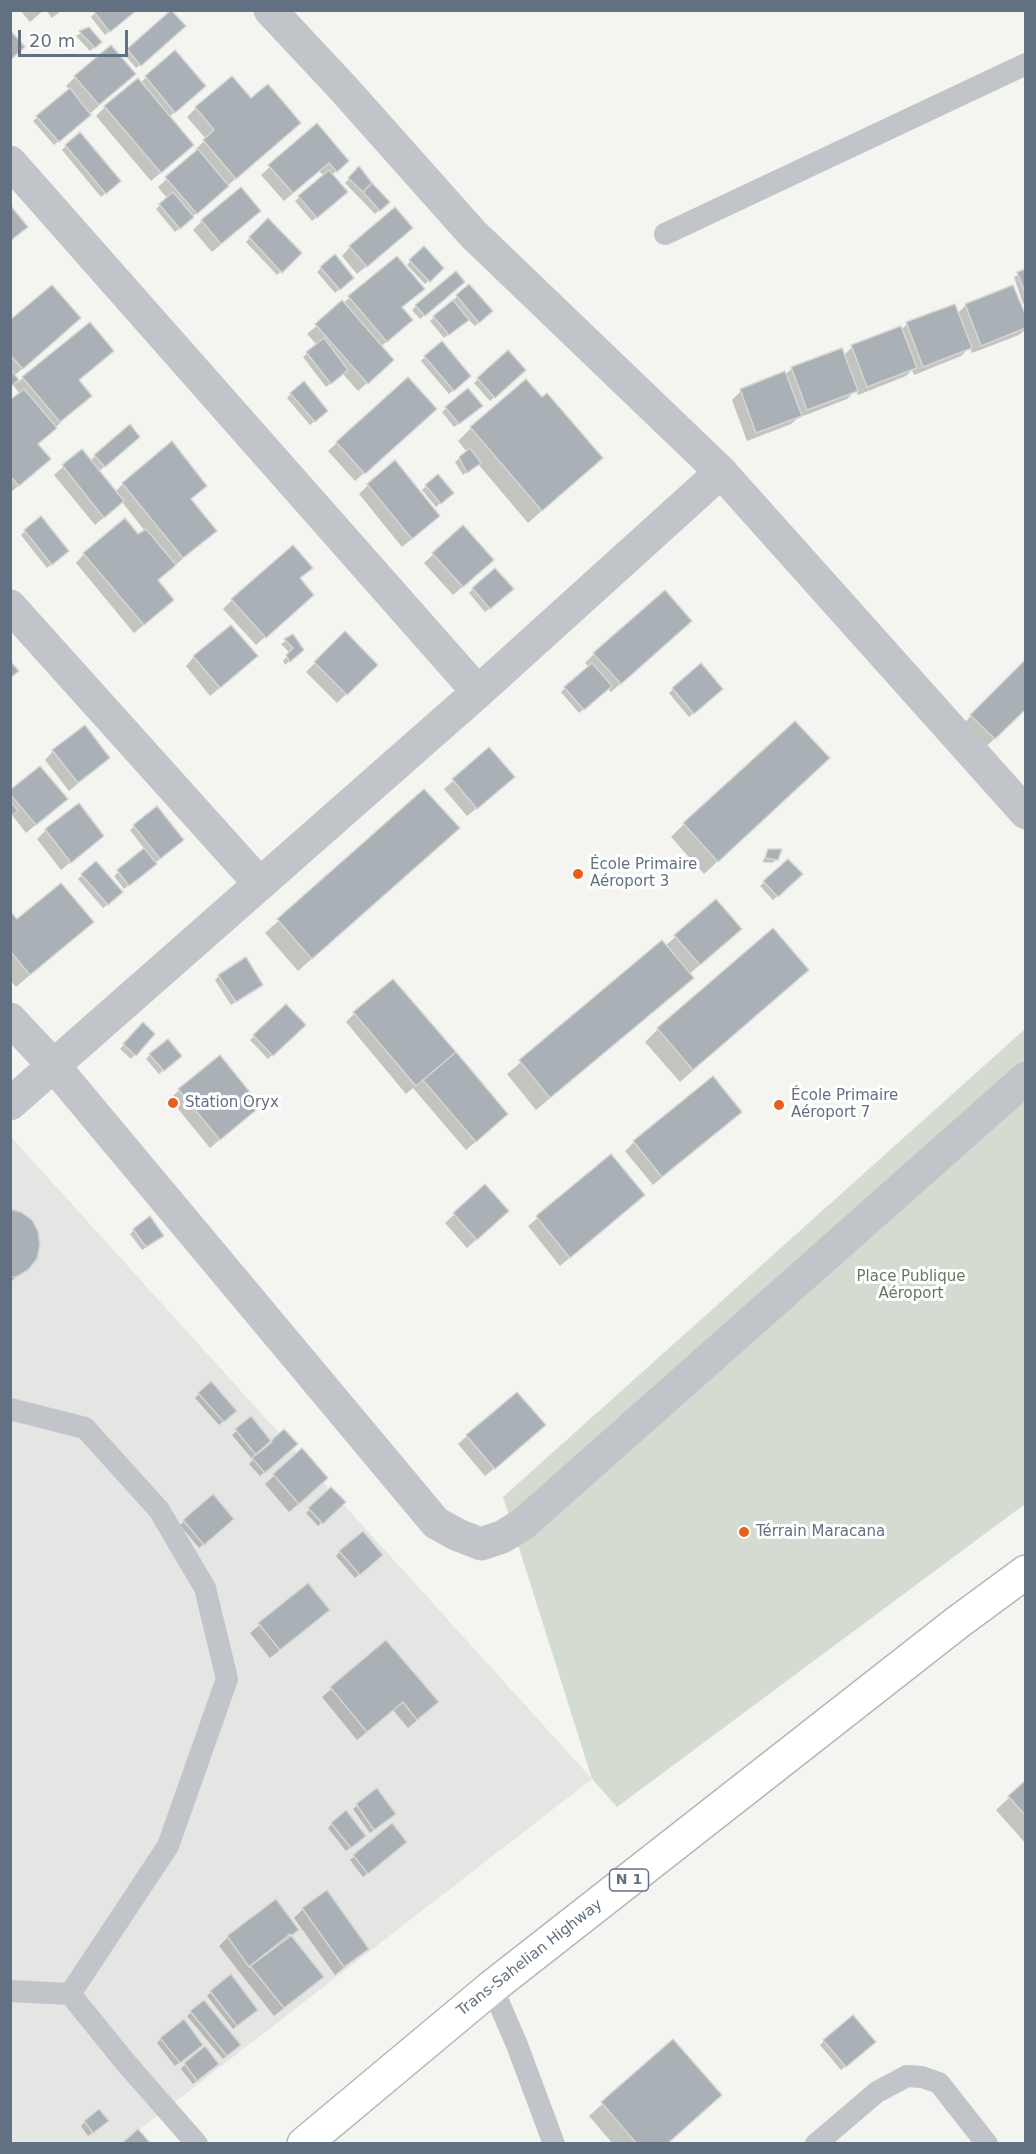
<!DOCTYPE html>
<meta charset="utf-8">
<style>
body{margin:0}
#map{position:relative;width:1036px;height:2154px;overflow:hidden;background:#f4f4f0;font-family:"DejaVu Sans",sans-serif}
canvas{display:block}
.frame{position:absolute;inset:0;border:12px solid #627182;pointer-events:none}
.scale{position:absolute;left:18px;top:30px;width:110px;height:27px;box-sizing:border-box;border:3px solid #627182;border-top:0;padding-left:8px;font-size:18px;line-height:21px;white-space:nowrap;color:#627182;-webkit-text-stroke:4px #fff;paint-order:stroke}
</style>
<div id="map">
<canvas width="1036" height="2154"></canvas>
<div class="frame"></div>
<div class="scale">20 m</div>
</div>
<script>
const g = document.querySelector('canvas').getContext('2d');
g.lineJoin = 'round';
function paint(path, color) { g.fillStyle = color; g.fill(path, 'evenodd'); }
const shape = rows => new Path2D(rows.map(r => 'M' + r).join(''));
function trace(path, color, width, dash) { g.strokeStyle = color; g.lineWidth = width; g.lineCap = dash ? 'butt' : 'round'; g.setLineDash(dash || []); g.stroke(path); }
function write(font, color, halo, rows, align = 'center') {
  g.font = font + ' "DejaVu Sans",sans-serif'; g.lineWidth = 6; g.setLineDash([]); g.textBaseline = 'middle'; g.strokeStyle = halo; g.fillStyle = color; for (const [text, x, y, turn = 0] of rows) {
    g.save(); g.translate(x, y); g.rotate((+turn || 0) * Math.PI / 180); g.textAlign = isNaN(turn) ? turn : align; if (halo) g.strokeText(text, 0, 0); g.fillText(text, 0, 0); g.restore();
  }
}
paint(shape([
 [12,1138,592,1779,122,2143,11,2143,10,1140]
]), '#e5e6e4');
paint(shape([
 [1025,1029,1025,1504,617,1807,592,1779,503,1497]
]), '#d4dbd1');
paint(shape([
 [20,10,44,10,30,22],
 [46,10,62,10,52,18],
 [98,10,136,10,105,35,91,17],
 [171,12,180,30,136,68,124,54],
 [88,29,100,42,90,51,76,36],
 [175,52,195,95,169,117,183,154,151,181,96,116,105,107,140,83],
 [75,77,125,83,54,145,33,121,70,90,66,86],
 [251,100,290,131,175,232,156,209,167,198,158,187,197,152,195,150,206,139,187,117,196,108],
 [316,125,338,169,332,175,342,196,312,221,295,201,324,176,319,171,284,201,261,175],
 [66,146,115,185,101,197,62,150],
 [358,169,388,202,375,214,345,183],
 [250,220,212,252,193,230,202,221],
 [268,220,300,253,277,275,246,242],
 [402,237,357,274,342,256,350,247],
 [424,248,442,268,425,284,407,265],
 [321,268,348,282,335,293,317,272],
 [1026,271,1026,303,1023,304,1014,277],
 [456,273,459,286,420,319,412,310],
 [469,286,487,315,475,326,468,319,444,338,430,321],
 [414,297,401,308,402,329,380,347,383,369,358,391,343,374,326,387,303,357,317,345,307,334,349,298],
 [966,305,1026,320,1026,329,1019,335,972,353,970,347,961,356,914,375,912,370,906,376,858,395,856,390,847,399,798,418,791,424,747,441,732,400,741,391,785,375,792,368,843,356,852,347,901,330,907,324,957,314],
 [10,322,70,327,14,376,19,382,23,378,78,381,90,396,37,444,40,467,10,493,10,402,20,394,13,385,10,387],
 [508,352,524,370,490,401,474,383],
 [425,357,465,380,449,394,421,361],
 [468,390,477,410,454,427,442,412],
 [291,394,322,415,310,425,287,398],
 [426,418,355,481,328,451,337,443],
 [471,428,601,458,528,523,478,464,463,475,455,462,467,452,458,441],
 [134,441,98,472,115,492,123,484,190,500,215,531,157,581,163,609,134,633,76,563,84,554,138,537,145,531,122,502,95,525,54,475,81,451,90,461,95,456],
 [438,476,452,493,436,507,422,490],
 [368,485,430,524,402,547,359,494],
 [463,527,483,569,453,595,424,563],
 [25,531,63,555,47,568,21,535],
 [299,579,303,603,256,645,223,609,232,600],
 [473,589,508,593,485,612,469,593],
 [664,592,681,630,611,692,607,688,579,713,561,692,589,667,585,663,594,654],
 [345,633,376,665,337,703,306,672],
 [293,636,298,654,285,665,283,661,290,653,281,644],
 [194,657,247,665,210,696,186,666],
 [1026,661,1026,707,986,747,962,725],
 [700,666,717,693,689,717,669,693],
 [489,749,504,786,467,816,444,789],
 [53,751,108,758,69,791,45,760],
 [815,771,704,874,671,837,684,824],
 [424,791,444,841,298,971,265,933],
 [10,792,66,799,26,833,12,815,10,816],
 [157,808,178,844,124,889,114,876,145,850,130,830],
 [46,830,102,836,61,870,37,839],
 [769,851,777,859,772,863,762,862],
 [788,861,801,874,773,900,760,886],
 [96,863,117,896,103,908,78,879],
 [716,901,731,938,688,975,692,978,678,991,536,1110,507,1074,662,942,665,946],
 [10,913,17,921,92,922,16,987,10,980],
 [807,970,680,1082,645,1042,658,1029],
 [219,976,261,985,231,1005,215,980],
 [286,1006,304,1025,268,1059,250,1040],
 [354,1014,498,1123,466,1150,413,1088,406,1094,346,1022],
 [143,1024,153,1034,131,1059,120,1049],
 [150,1055,176,1060,159,1074,146,1059],
 [179,1090,259,1106,210,1148,170,1099],
 [740,1112,653,1185,625,1151,634,1142],
 [611,1156,643,1195,560,1266,528,1226],
 [485,1186,498,1220,467,1248,445,1223],
 [10,1210,27,1269,10,1282],
 [134,1230,158,1240,142,1250,130,1234],
 [211,1384,235,1411,219,1425,195,1398],
 [251,1418,271,1443,295,1444,260,1476,249,1464,253,1460,232,1435],
 [535,1434,485,1476,458,1444,467,1436],
 [302,1451,318,1487,289,1512,265,1484],
 [331,1489,344,1502,318,1526,306,1513],
 [213,1496,228,1523,199,1548,180,1525],
 [340,1552,377,1559,355,1578,336,1556],
 [308,1585,319,1618,270,1658,250,1633],
 [386,1642,428,1711,408,1728,393,1710,357,1740,322,1697],
 [1026,1782,1026,1844,996,1810],
 [377,1790,390,1818,370,1833,353,1809],
 [332,1824,360,1840,346,1851,328,1828],
 [392,1825,401,1846,363,1877,350,1860],
 [303,1909,367,1949,335,1975,294,1918],
 [290,1936,313,1985,274,2016,219,1946,228,1937],
 [211,1992,252,2014,233,2029,207,1996],
 [204,2002,239,2045,223,2059,187,2016],
 [161,2039,197,2049,175,2066,157,2043],
 [673,2041,720,2095,667,2144,613,2144,589,2116],
 [824,2041,870,2046,841,2070,820,2045],
 [185,2064,213,2068,193,2084,181,2069],
 [85,2122,103,2125,88,2136,81,2126]
]), '#0003');
const building = shape([
 [96,10,137,10,110,32,94,12,96,10],
 [171,10,186,26,141,66,127,49,171,10],
 [89,27,102,42,95,48,79,31,89,27],
 [10,30,25,47,10,60,10,30],
 [111,45,136,74,99,105,74,76,111,45],
 [175,50,206,86,175,113,145,76,175,50],
 [232,76,251,98,268,84,301,123,236,179,203,140,214,130,195,107,232,76],
 [138,78,194,145,161,173,104,106,138,78],
 [70,88,91,115,59,142,36,116,70,88],
 [317,123,349,161,337,172,329,163,293,193,268,165,317,123],
 [80,132,121,181,106,194,65,145,80,132],
 [198,149,229,186,197,214,165,177,198,149],
 [359,166,372,183,363,192,348,178,359,166],
 [329,170,348,192,317,218,298,196,329,170],
 [372,183,390,202,380,211,363,192,372,183],
 [241,187,261,211,221,244,201,220,241,187],
 [173,192,194,217,180,229,159,204,173,192],
 [10,205,28,227,10,241,10,205],
 [395,207,413,228,367,267,349,246,395,207],
 [268,218,302,253,282,273,249,237,268,218],
 [424,246,444,268,430,282,409,260,424,246],
 [335,254,354,278,340,290,320,267,335,254],
 [397,256,425,289,402,307,413,320,387,342,348,296,397,256],
 [1026,269,1026,295,1017,272,1026,269],
 [456,271,465,282,425,316,415,305,456,271],
 [469,284,493,311,479,323,456,295,469,284],
 [52,285,81,318,23,369,10,355,10,320,52,285],
 [1013,285,1026,316,1026,328,981,346,965,304,1013,285],
 [342,300,394,360,368,384,315,324,342,300],
 [453,300,469,320,449,335,433,316,453,300],
 [955,304,972,348,923,367,906,322,955,304],
 [90,322,114,351,79,380,92,396,60,422,22,377,90,322],
 [901,326,917,368,867,387,851,345,901,326],
 [324,338,348,370,331,384,306,352,324,338],
 [442,341,471,376,454,391,424,356,442,341],
 [842,348,858,391,807,410,791,367,842,348],
 [508,350,526,370,495,398,477,378,508,350],
 [10,369,19,380,10,387,10,369],
 [785,371,802,416,756,433,740,389,785,371],
 [408,377,437,409,365,474,336,442,408,377],
 [526,379,542,397,547,393,603,458,542,511,470,427,526,379],
 [304,381,328,411,315,422,290,393,304,381],
 [468,388,483,406,459,424,445,407,468,388],
 [24,389,57,428,38,444,51,459,19,486,10,476,10,400,24,389],
 [130,424,140,437,105,467,94,455,130,424],
 [172,441,207,486,191,499,217,531,183,558,122,483,172,441],
 [470,448,481,463,467,473,459,457,470,448],
 [82,449,124,501,104,518,62,465,82,449],
 [395,460,440,516,412,539,367,484,395,460],
 [438,474,454,493,441,504,425,485,438,474],
 [41,516,69,551,52,565,24,530,41,516],
 [125,518,138,534,146,529,176,565,158,580,174,600,144,625,83,553,125,518],
 [463,525,494,560,463,587,432,553,463,525],
 [293,545,313,568,300,578,314,595,266,638,231,599,293,545],
 [495,568,514,589,490,609,472,588,495,568],
 [665,590,692,621,621,684,593,653,665,590],
 [231,625,258,656,220,688,193,656,231,625],
 [345,631,378,665,347,695,314,662,345,631],
 [293,634,304,650,290,662,286,655,293,648,284,639,293,634],
 [1026,659,1026,709,995,739,970,715,1026,659],
 [10,661,19,671,10,678,10,661],
 [592,663,612,686,584,710,564,687,592,663],
 [701,663,723,689,694,714,672,688,701,663],
 [795,721,830,758,718,862,683,823,795,721],
 [85,725,110,758,78,783,52,750,85,725],
 [489,747,515,777,477,809,452,779,489,747],
 [40,766,68,799,36,825,10,794,10,790,40,766],
 [424,789,460,828,312,959,277,919,424,789],
 [10,801,18,811,10,817,10,801],
 [79,803,104,836,71,863,45,829,79,803],
 [157,806,184,840,160,859,133,825,157,806],
 [144,848,157,864,129,886,117,870,144,848],
 [768,849,782,849,778,860,765,858,768,849],
 [788,859,803,874,778,897,763,881,788,859],
 [96,861,123,892,108,905,81,874,96,861],
 [61,883,94,922,30,975,10,951,10,911,17,919,61,883],
 [716,899,742,929,700,965,674,935,716,899],
 [773,928,809,970,693,1070,657,1028,773,928],
 [662,940,694,978,550,1098,519,1060,662,940],
 [246,957,263,985,236,1002,218,975,246,957],
 [393,979,456,1052,416,1086,353,1012,393,979],
 [286,1004,306,1025,273,1056,253,1035,286,1004],
 [143,1022,155,1034,136,1056,123,1044,143,1022],
 [168,1039,182,1056,164,1071,149,1054,168,1039],
 [456,1052,508,1114,476,1142,423,1080,456,1052],
 [220,1055,261,1106,220,1140,178,1089,220,1055],
 [713,1076,742,1112,662,1177,633,1141,713,1076],
 [611,1154,645,1195,570,1258,536,1216,611,1154],
 [485,1184,509,1211,477,1240,453,1213,485,1184],
 [10,1209,21,1212,32,1220,38,1231,40,1245,37,1259,28,1270,16,1277,10,1277,10,1209],
 [150,1216,164,1236,146,1247,133,1229,150,1216],
 [211,1381,237,1411,224,1422,198,1393,211,1381],
 [517,1392,546,1425,495,1469,466,1435,517,1392],
 [251,1416,272,1442,256,1455,235,1429,251,1416],
 [284,1429,298,1444,265,1473,252,1458,284,1429],
 [302,1448,328,1478,299,1504,273,1474,302,1448],
 [331,1487,346,1502,323,1524,308,1508,331,1487],
 [213,1494,234,1519,204,1545,183,1520,213,1494],
 [363,1531,383,1555,360,1575,339,1551,363,1531],
 [308,1583,330,1610,280,1650,258,1623,308,1583],
 [386,1640,439,1702,417,1720,403,1702,367,1732,330,1687,386,1640],
 [1026,1780,1026,1816,1008,1796,1026,1780],
 [377,1788,396,1814,374,1830,356,1804,377,1788],
 [346,1810,366,1836,351,1848,331,1823,346,1810],
 [392,1823,407,1842,368,1874,353,1855,392,1823],
 [327,1890,369,1949,344,1967,302,1908,327,1890],
 [276,1899,299,1930,249,1967,227,1936,276,1899],
 [290,1934,324,1977,284,2008,250,1966,290,1934],
 [231,1974,258,2010,237,2026,210,1991,231,1974],
 [204,2000,241,2045,227,2056,190,2011,204,2000],
 [853,2015,876,2042,846,2067,823,2040,853,2015],
 [184,2019,203,2045,180,2063,160,2038,184,2019],
 [673,2039,722,2095,667,2144,637,2144,601,2102,673,2039],
 [205,2046,219,2064,197,2081,184,2063,205,2046],
 [99,2109,109,2121,93,2133,84,2121,99,2109],
 [138,2129,151,2144,121,2144,138,2129]
]);
paint(building, '#a9b1b7');
trace(building, '#d5d5d3', 1.5);
const trunk = shape([
 [304,2144,492,1987,958,1622,1026,1572]
]);
trace(trunk, '#b4b7ba', 36);
trace(shape([
 [665,234,1026,64],
 [10,1409,85,1428,159,1510,205,1588,227,1679,168,1846,70,1994],
 [492,1987,517,2045,554,2144],
 [10,1991,70,1994,126,2063,197,2144],
 [816,2144,877,2092,907,2076,922,2077,939,2083,987,2144]
]), '#c1c4c8', 22);
trace(shape([
 [270,10,343,88,473,234,721,472,1026,813],
 [10,162,478,692],
 [10,606,260,884],
 [10,1019,54,1066,436,1523,458,1535,481,1544,502,1537,523,1524,1026,1078],
 [10,1104,478,692,721,472]
]), '#c1c4c8', 33);
trace(trunk, '#fff', 33);
for (const [x, y, r, color] of [
 [578,874,6,"#e95e1b"],
 [173,1103,6,"#e95e1b"],
 [779,1105,6,"#e95e1b"],
 [744,1532,6,"#e95e1b"]
]) { const dot = new Path2D(); dot.arc(x, y, r, 0, 2 * Math.PI); g.fillStyle = color; g.fill(dot); trace(dot, '#fff', 2); }
for (const [x, y, w] of [
 [629,1880,39]
]) { const box = new Path2D(); box.roundRect(x - w / 2, y - 11, w, 22, 4.5); g.fillStyle = '#fff'; g.fill(box); trace(box, '#627182', 1.5); }
write('bold 14px', '#627182', null, [
 ["N 1",629,1880]
]);
write('15px', '#627182', '#fff', [
 ["École Primaire",590,865],
 ["Aéroport 3",590,882],
 ["École Primaire",791,1096],
 ["Aéroport 7",791,1113],
 ["Station Oryx",185,1103],
 ["Térrain Maracana",756,1532]
], 'left');
write('15px', '#647961', '#fff', [
 ["Place Publique",911,1277],
 ["Aéroport",911,1294]
]);
write('15px', '#627182', '#fff', [
 ["Trans-Sahelian Highway",530,1958,-38]
]);
</script>
